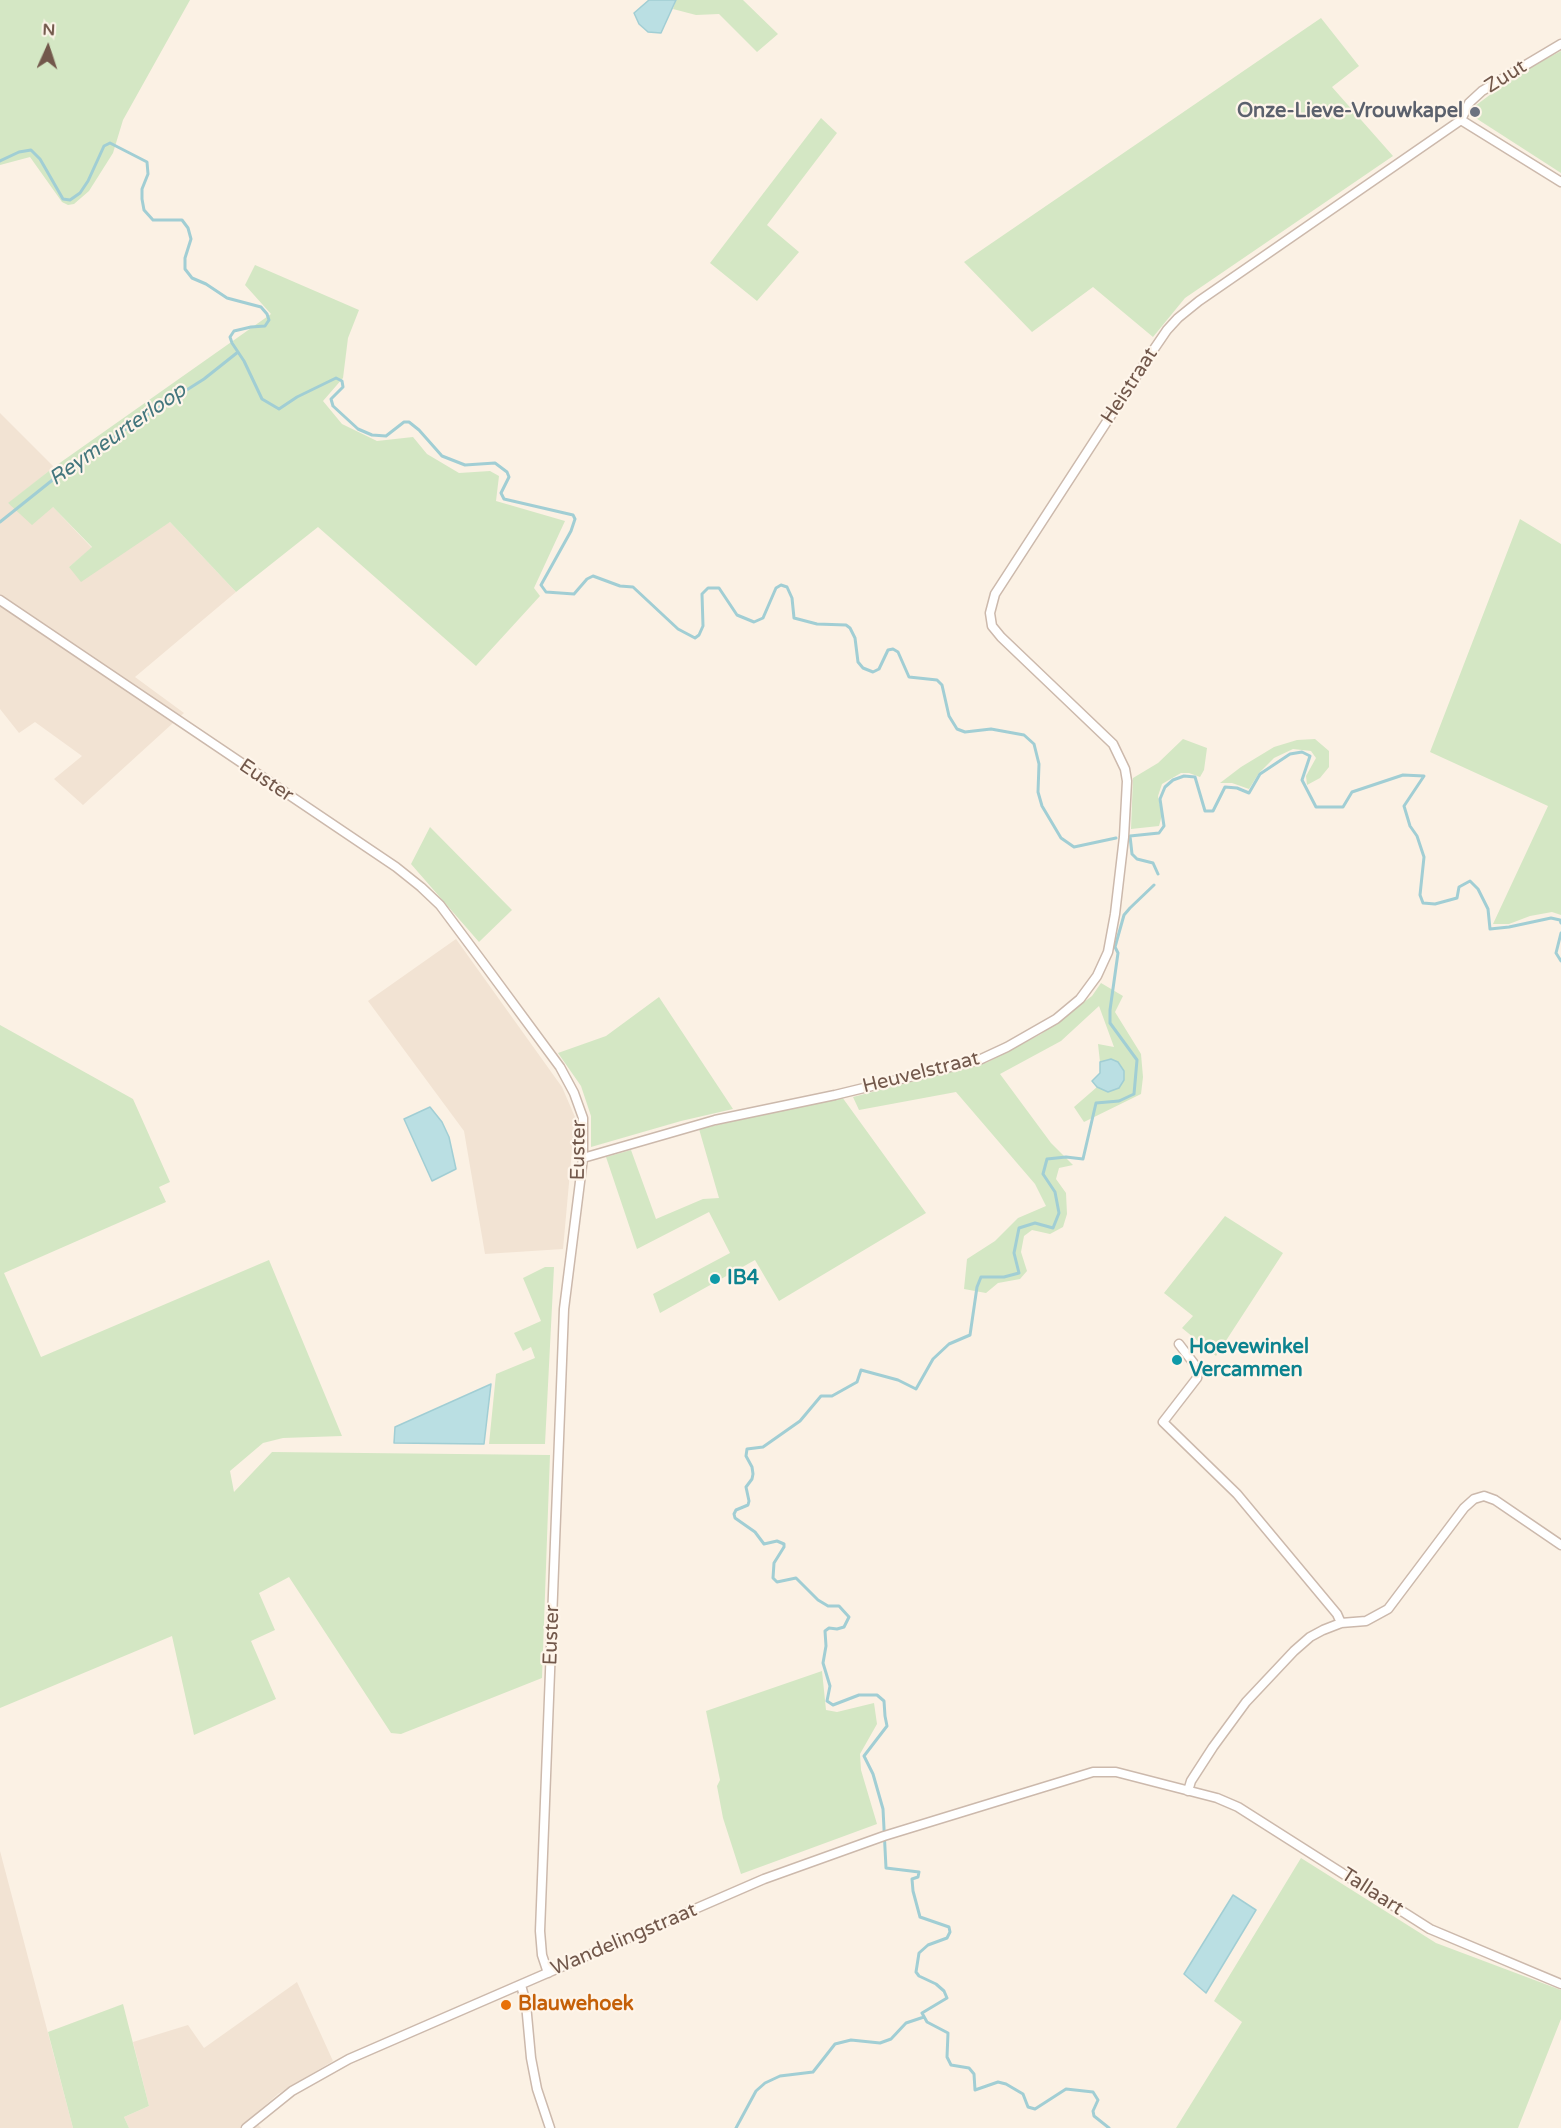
<!DOCTYPE html>
<style>
body{margin:0}
#map{position:relative;width:1561px;height:2128px;overflow:hidden;background:#fbf1e4;font-family:"Varela Round",sans-serif}
canvas{display:block}
.north{position:absolute;left:18px;top:18px;width:60px;height:60px;-webkit-text-stroke:4px #fef5ea;paint-order:stroke;rotate:3deg;font-size:16px;font-weight:700;line-height:24px;text-align:center;color:#72584b}
.north::after{content:'';display:block;margin:auto;width:21px;height:27px;background:#72584b;clip-path:polygon(50% 0,100% 100%,50% 72%,0 100%)}
</style>
<div id="map">
<canvas width="1561" height="2128"></canvas>
<div class="north">N</div>
</div>
<script>
const g = document.querySelector('canvas').getContext('2d');
g.lineJoin = 'round';
function paint(path, color) { g.fillStyle = color; g.fill(path, 'evenodd'); }
const shape = rows => new Path2D(rows.map(r => 'M' + r).join(''));
function trace(path, color, width, dash) { g.strokeStyle = color; g.lineWidth = width; g.lineCap = dash ? 'butt' : 'round'; g.setLineDash(dash || []); g.stroke(path); }
function write(font, color, halo, rows, align = 'center') {
  g.font = font + ' "Varela Round",sans-serif'; g.lineWidth = 4.5; g.setLineDash([]); g.textBaseline = 'middle'; g.strokeStyle = halo; g.fillStyle = color; for (const [text, x, y, turn = 0] of rows) {
    g.save(); g.translate(x, y); g.rotate((+turn || 0) * Math.PI / 180); g.textAlign = isNaN(turn) ? turn : align; if (halo) g.strokeText(text, 0, 0); g.fillText(text, 0, 0); g.restore();
  }
}
paint(shape([
 [0,413,54,467,8,504,53,507,92,548,69,567,170,522,236,592,135,677,184,713,83,805,54,779,82,756,35,722,19,733,0,709],
 [456,939,562,1087,575,1117,563,1249,485,1254,464,1131,368,1001],
 [0,1851,73,2128,0,2128],
 [297,1982,333,2061,278,2094,252,2117,261,2128,129,2128,124,2117,149,2106,133,2042,188,2025,204,2048]
]), '#f2e3d3');
paint(shape([
 [0,0,190,0,123,120,113,153,89,191,74,204,68,205,62,202,30,157,0,165],
 [676,0,743,0,778,34,757,52,719,14,696,15,673,9],
 [1321,18,1359,66,1332,87,1393,156,1185,298,1153,337,1093,287,1032,332,964,262],
 [1561,51,1561,173,1471,115,1471,109,1519,73],
 [821,118,837,133,767,225,799,252,757,301,710,263],
 [255,265,359,310,348,338,343,378,323,401,342,424,377,441,413,437,427,454,459,473,490,471,499,476,496,501,565,521,534,588,540,596,476,666,318,527,236,592,170,522,81,582,69,567,92,547,53,507,32,525,8,503,54,467,271,314,245,285],
 [1520,519,1561,544,1561,915,1552,912,1530,916,1509,924,1493,924,1548,806,1430,752],
 [1183,739,1207,748,1204,770,1200,777,1189,773,1181,773,1162,784,1158,796,1162,815,1159,826,1131,829,1133,778,1158,763],
 [1315,739,1329,751,1329,767,1320,778,1307,785,1306,776,1316,758,1311,751,1293,749,1274,758,1259,773,1249,789,1232,783,1220,783,1241,767,1274,747,1297,740],
 [430,827,512,910,479,942,411,864],
 [1101,983,1123,996,1115,1012,1141,1054,1143,1077,1141,1094,1084,1122,1074,1107,1097,1087,1108,1092,1111,1059,1100,1062,1098,1044,1114,1047,1099,1006,1061,1041,1000,1074,1051,1143,1073,1165,1059,1168,1056,1179,1066,1193,1067,1214,1063,1227,1050,1234,1032,1230,1024,1236,1021,1252,1027,1271,1020,1279,998,1283,986,1293,964,1289,967,1259,995,1241,1018,1218,1046,1206,1035,1184,956,1092,859,1110,853,1097,988,1062,1041,1034,1092,996],
 [659,997,733,1109,681,1121,591,1147,591,1116,581,1086,558,1053,606,1036],
 [0,1025,133,1099,170,1182,159,1187,166,1202,4,1273,41,1357,269,1260,342,1436,283,1438,263,1443,230,1471,234,1492,272,1452,550,1455,542,1678,401,1734,391,1733,289,1577,259,1593,275,1630,251,1641,276,1699,194,1735,172,1636,0,1708],
 [842,1097,926,1213,779,1301,755,1260,660,1313,653,1294,730,1253,709,1212,637,1249,606,1157,631,1150,656,1219,703,1199,719,1198,699,1129],
 [1225,1216,1283,1253,1216,1356,1182,1328,1193,1316,1164,1293],
 [545,1267,554,1267,545,1444,489,1444,496,1374,535,1358,531,1347,523,1351,514,1333,541,1321,523,1278],
 [822,1671,826,1710,837,1712,874,1703,877,1724,860,1754,861,1770,877,1824,741,1874,723,1818,717,1786,720,1780,706,1711],
 [1301,1858,1436,1943,1561,1990,1561,2019,1518,2128,1176,2128,1242,2022,1214,2001],
 [123,2004,149,2106,124,2117,129,2128,73,2128,48,2032]
]), '#d4e7c4');
const water = shape([
 [649,0,676,0,661,33,648,32,639,24,634,13,649,0],
 [1111,1059,1118,1062,1124,1071,1124,1080,1119,1088,1108,1092,1097,1087,1092,1081,1100,1073,1100,1062,1111,1059],
 [430,1107,442,1122,449,1137,456,1169,432,1181,404,1119,430,1107],
 [491,1384,484,1444,394,1443,395,1427,491,1384],
 [1233,1895,1256,1910,1206,1993,1184,1974,1233,1895]
]);
paint(water, '#badfe3');
trace(water, '#a1ced4', 1.5);
trace(shape([
 [0,161,19,152,31,150,40,159,63,199,70,200,80,193,88,181,104,146,110,143,147,162,148,174,142,189,142,199,144,210,153,220,182,220,188,228,191,239,185,258,185,269,192,278,206,284,227,298,261,307,267,314,269,320,265,326,251,327,234,331,230,337,232,343,244,361,262,399,279,409,297,397,336,378,342,381,343,387,331,399,333,406,358,429,372,435,386,436,404,422,409,422,419,430,442,456,465,465,495,463,507,472,509,477,501,493,504,499,573,515,575,519,571,531,541,585,546,592,574,594,587,579,593,576,620,586,633,587,678,629,695,638,699,635,703,626,702,594,708,588,719,588,737,615,754,622,763,618,776,588,781,585,787,587,792,598,794,618,817,624,846,625,850,628,855,638,858,662,863,668,873,672,879,669,888,650,893,649,898,652,909,677,937,680,942,685,949,716,957,729,965,732,991,729,1024,735,1034,744,1039,764,1038,792,1042,806,1061,838,1074,847,1116,838],
 [0,522,55,478,133,424,204,379,238,352],
 [1158,874,1153,863,1137,859,1132,854,1130,836,1159,833,1164,826,1160,799,1165,787,1173,780,1184,776,1195,777,1205,811,1213,811,1225,787,1237,788,1249,793,1260,774,1290,754,1302,752,1310,756,1302,780,1316,807,1343,807,1352,792,1403,775,1424,776,1404,806,1410,826,1417,836,1424,857,1420,895,1423,903,1435,904,1457,898,1459,887,1470,881,1478,889,1488,909,1490,929,1509,927,1551,918,1560,920,1561,923],
 [1561,933,1556,953,1561,961],
 [736,2128,756,2091,765,2083,780,2076,813,2072,835,2044,851,2040,880,2043,891,2039,906,2023,924,2017],
 [1109,2128,1094,2116,1093,2111,1098,2100,1093,2092,1066,2089,1035,2109,1028,2107,1023,2094,1006,2084,998,2082,975,2090,974,2074,969,2068,951,2065,947,2057,948,2033,927,2022,922,2013,947,1998,944,1991,936,1984,919,1976,916,1972,919,1953,928,1945,947,1938,950,1932,949,1927,920,1917,913,1891,912,1879,918,1877,919,1872,886,1868,883,1809,873,1774,864,1756,887,1726,885,1716,884,1701,877,1695,859,1695,833,1705,827,1701,830,1686,823,1663,826,1646,825,1631,829,1628,837,1629,844,1627,849,1617,839,1606,828,1606,818,1600,796,1578,777,1582,773,1578,774,1563,784,1547,784,1544,777,1541,764,1544,755,1532,735,1518,734,1514,736,1510,748,1505,749,1501,746,1487,752,1479,753,1474,752,1467,746,1456,747,1449,763,1447,800,1421,821,1396,832,1396,857,1382,861,1370,898,1380,916,1389,933,1359,949,1344,970,1335,977,1287,981,1277,1004,1277,1019,1273,1014,1253,1019,1228,1035,1223,1053,1228,1059,1213,1055,1192,1043,1174,1047,1159,1066,1157,1083,1159,1096,1103,1119,1101,1134,1094,1137,1060,1110,1023,1110,1010,1118,953,1115,947,1124,915,1130,908,1154,885]
]), '#a1ced4', 3);
const minor = shape([
 [1461,120,1469,103,1482,91,1561,44],
 [1461,120,1561,182],
 [0,600,396,867,421,887,440,905,484,964,560,1067,574,1093,583,1118,583,1158,564,1309,540,1931,542,1955,548,1973],
 [583,1158,715,1120,835,1095,979,1060,1007,1047,1056,1019,1080,999,1097,976,1108,952,1115,914,1124,837,1127,781,1125,769,1113,744,1001,637,992,626,990,613,995,594,1152,352,1167,330,1178,318,1199,301,1461,120],
 [1179,1344,1195,1365,1198,1372,1197,1378,1163,1422,1237,1494,1337,1614,1341,1623],
 [1188,1791,1191,1781,1213,1747,1246,1702,1294,1651,1310,1637,1323,1630,1341,1623,1366,1621,1388,1609,1464,1508,1474,1499,1484,1496,1495,1500,1561,1545],
 [521,1985,526,2004,531,2058,537,2089,550,2128],
 [246,2128,292,2091,349,2059,764,1879,884,1836,1093,1772,1116,1772,1217,1798,1238,1807,1430,1929,1561,1984]
]);
trace(minor, '#ccb9ac', 11);
trace(minor, '#fff', 8);
for (const [x, y, r, color] of [
 [1475,112,6,"#6b7280"],
 [715,1279,6,"#0f9aa8"],
 [1177,1360,6,"#0f9aa8"],
 [506,2005,6,"#e8710a"]
]) { const dot = new Path2D(); dot.arc(x, y, r, 0, 2 * Math.PI); g.fillStyle = color; g.fill(dot); trace(dot, '#fef5ea', 2); }
write('20px', '#72584b', '#fef5ea', [
 ["Zuut",1506,77,-32],
 ["Heistraat",1130,386,-57],
 ["Euster",266,781,34],
 ["Heuvelstraat",921,1073,-14],
 ["Euster",579,1150,-89],
 ["Euster",552,1635,-88],
 ["Tallaart",1372,1892,33],
 ["Wandelingstraat",624,1940,-23]
]);
write('bold 20px', '#5b616d', '#fef5ea', [
 ["Onze-Lieve-Vrouwkapel",1463,112]
], 'right');
write('bold 20px', '#0d838f', '#fef5ea', [
 ["IB4",727,1279],
 ["Hoevewinkel",1189,1348],
 ["Vercammen",1189,1371]
], 'left');
write('bold 20px', '#c56008', '#fef5ea', [
 ["Blauwehoek",518,2005]
], 'left');
write('italic 21px', '#43767d', '#fef5ea', [
 ["Reymeurterloop",118,435,-35]
]);
</script>
